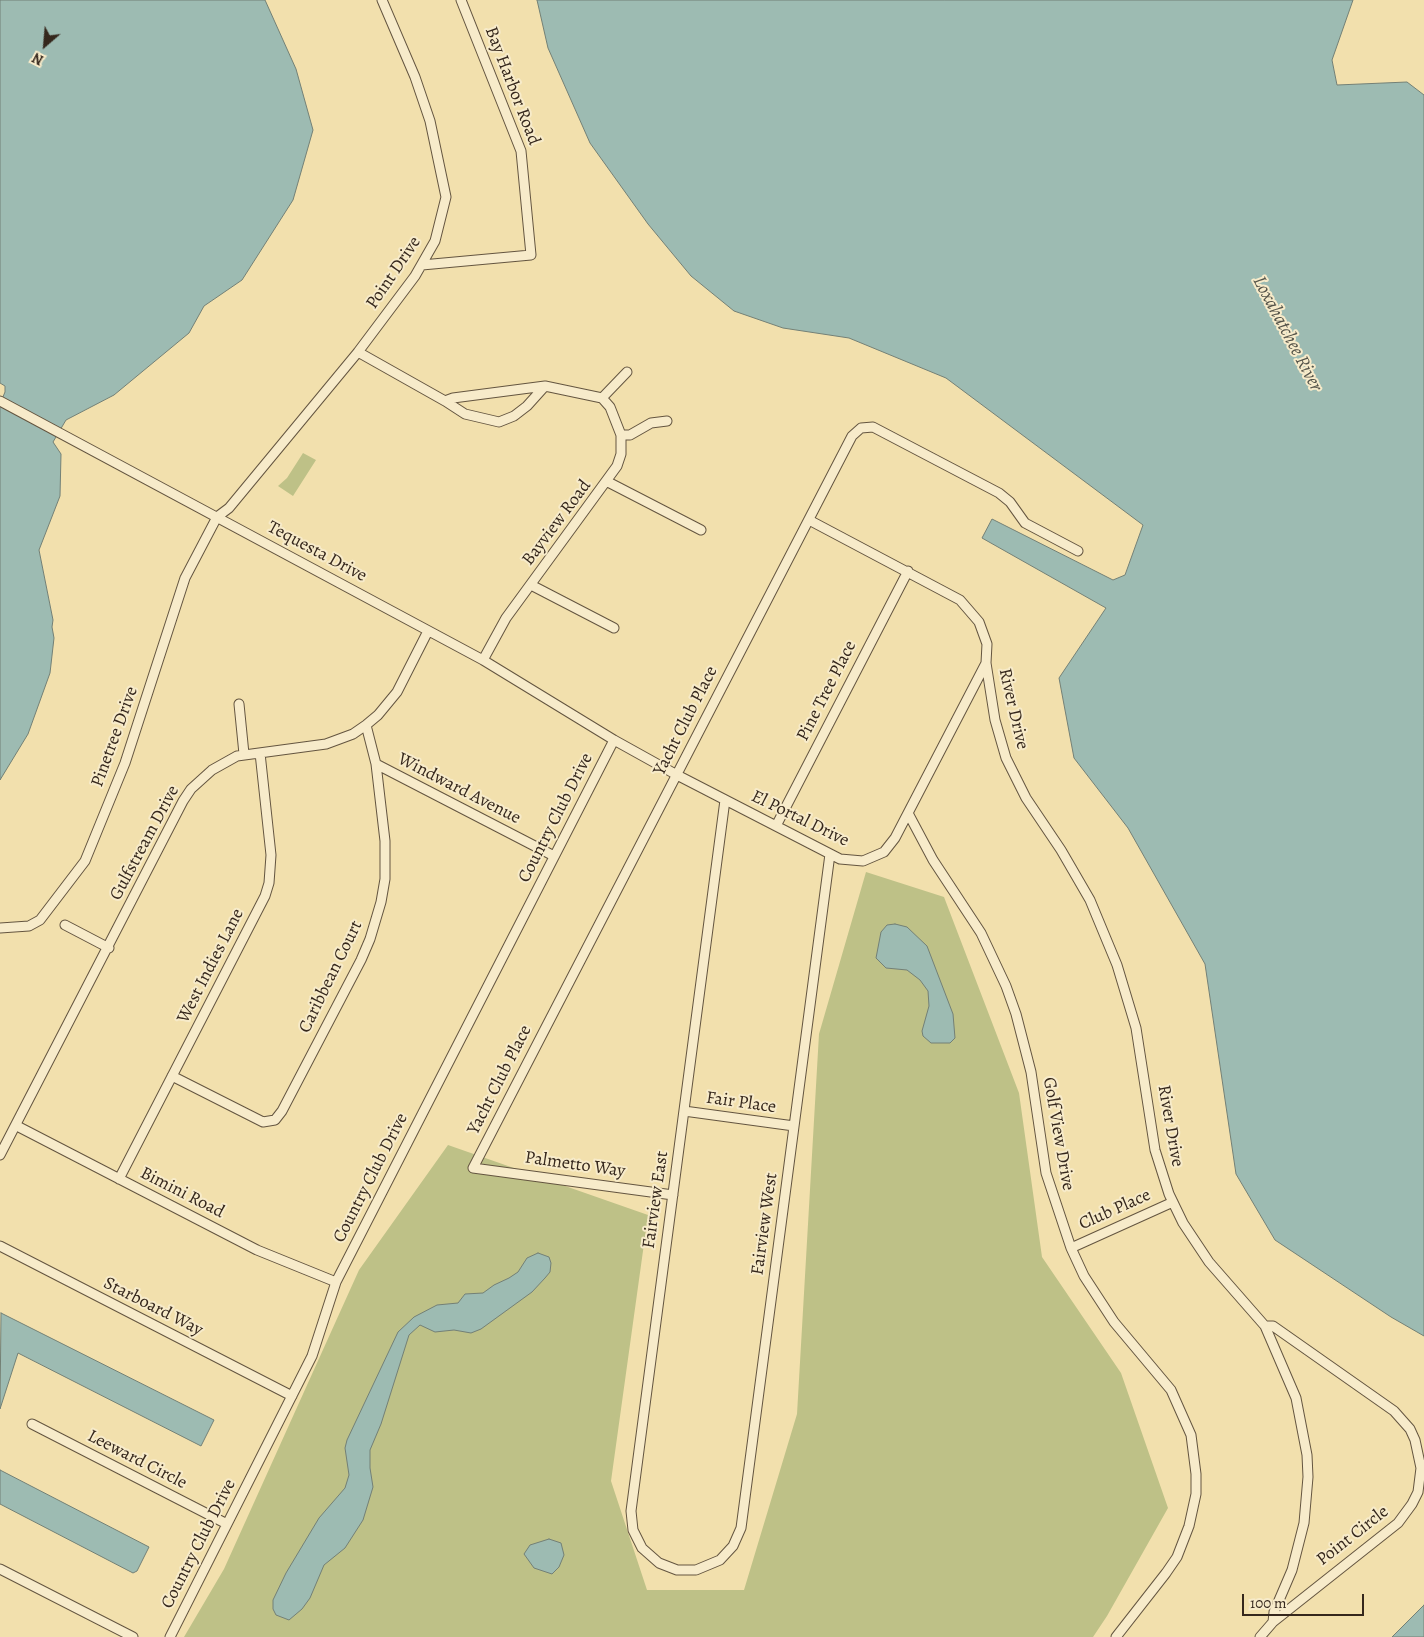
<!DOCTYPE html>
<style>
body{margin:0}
#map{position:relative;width:1424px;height:1637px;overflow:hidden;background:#f2e0ad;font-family:Alegreya,serif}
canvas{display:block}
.north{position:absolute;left:20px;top:20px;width:50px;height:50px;-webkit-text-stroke:4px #f7ebca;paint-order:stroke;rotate:207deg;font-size:14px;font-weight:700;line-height:20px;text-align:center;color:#35271c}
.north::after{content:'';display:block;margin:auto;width:18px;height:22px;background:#35271c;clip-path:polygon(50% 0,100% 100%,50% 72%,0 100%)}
.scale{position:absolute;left:1242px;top:1594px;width:122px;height:22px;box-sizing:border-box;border:2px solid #35271c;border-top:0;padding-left:6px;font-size:15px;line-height:18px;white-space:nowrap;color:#35271c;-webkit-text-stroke:4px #f7ebca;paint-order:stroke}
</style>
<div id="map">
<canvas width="1424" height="1637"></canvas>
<div class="north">N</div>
<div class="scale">100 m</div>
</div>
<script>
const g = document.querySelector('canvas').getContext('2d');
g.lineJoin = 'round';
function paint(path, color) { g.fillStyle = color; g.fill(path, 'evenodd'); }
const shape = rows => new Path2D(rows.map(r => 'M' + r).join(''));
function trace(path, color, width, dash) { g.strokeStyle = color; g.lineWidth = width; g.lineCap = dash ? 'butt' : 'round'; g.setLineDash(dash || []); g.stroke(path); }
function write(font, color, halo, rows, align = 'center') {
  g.font = font + ' Alegreya,serif'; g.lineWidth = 4; g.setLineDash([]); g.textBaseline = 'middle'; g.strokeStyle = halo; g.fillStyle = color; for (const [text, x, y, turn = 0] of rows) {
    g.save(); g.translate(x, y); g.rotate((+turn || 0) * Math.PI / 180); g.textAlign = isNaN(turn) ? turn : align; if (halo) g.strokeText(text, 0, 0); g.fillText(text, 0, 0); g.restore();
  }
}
paint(shape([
 [303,453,316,460,293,496,278,486,287,478],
 [866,872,944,897,1019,1093,1042,1257,1121,1373,1168,1508,1107,1616,1093,1637,184,1637,224,1569,359,1270,448,1145,648,1215,611,1481,647,1590,744,1590,797,1414,819,1034]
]), '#bec187');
const water = shape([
 [0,0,265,0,296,69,313,130,293,200,242,280,204,306,189,333,114,395,66,420,53,442,61,454,60,496,39,550,53,620,52,627,54,638,50,673,28,734,0,780,0,404,5,392,5,386,0,383,0,0],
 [537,0,1353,0,1332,60,1337,85,1407,82,1424,95,1424,1336,1391,1317,1275,1240,1236,1174,1205,964,1128,828,1074,758,1059,678,1106,608,982,538,992,519,1113,580,1125,575,1143,525,946,378,849,338,783,328,734,311,691,276,648,224,590,143,548,48,537,0],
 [895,924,907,927,927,946,953,1014,955,1038,950,1043,931,1043,923,1036,922,1031,929,1006,928,991,920,980,907,970,886,968,876,958,881,932,887,925,895,924],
 [538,1253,549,1257,551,1263,550,1272,545,1278,532,1292,481,1329,471,1333,454,1330,435,1332,420,1325,409,1335,381,1424,370,1450,370,1468,373,1487,363,1520,345,1548,324,1565,310,1598,302,1609,289,1620,276,1615,273,1609,273,1600,286,1573,319,1518,345,1488,349,1475,345,1448,347,1440,398,1332,414,1317,437,1305,458,1303,465,1294,483,1293,494,1285,509,1278,518,1272,527,1258,538,1253],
 [1,1313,214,1420,201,1446,18,1353,0,1409,1,1313],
 [0,1470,149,1547,137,1571,133,1573,0,1504,0,1470],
 [549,1539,561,1543,564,1555,559,1567,552,1574,534,1568,524,1554,530,1545,549,1539],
 [1424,1605,1424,1637,1392,1637,1424,1605]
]);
paint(water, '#9dbbb2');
trace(water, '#738076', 1);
const minor = shape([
 [422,265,531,255,521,151,461,0],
 [358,352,445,401,453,398,545,386,602,398,627,372],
 [0,401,483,660,614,740,677,775,840,859,863,861,884,852,895,838,986,663,987,644,979,622,960,600,809,520],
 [445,401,465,414,499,422,514,416,527,406,545,386],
 [621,435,630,435,651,423,667,421],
 [608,482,701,530],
 [531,585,614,628],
 [483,660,506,618,617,466,621,454,621,435,610,407,602,398],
 [986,663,995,720,1006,758,1026,798,1061,850,1090,900,1117,965,1136,1028,1155,1150,1169,1194,1183,1223,1209,1262,1265,1326,1296,1398,1307,1455,1308,1477,1304,1523,1292,1570,1274,1612,1273,1622,1260,1637],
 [239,704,244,754],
 [376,764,554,856],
 [725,800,631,1511,633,1530,642,1548,659,1563,677,1570,696,1570,720,1560,733,1546,741,1528,830,854],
 [908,813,933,860,981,933,1006,986,1016,1014,1031,1072,1046,1173,1071,1248,1084,1276,1114,1322,1171,1390,1191,1435,1196,1474,1196,1494,1189,1526,1177,1557,1166,1573,1116,1637],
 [776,826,908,571],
 [65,925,109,948],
 [0,928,29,926,40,920,85,861,125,763,185,578,217,517,229,508,358,352,415,276,435,241,446,197,430,121,415,77,382,0],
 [172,1076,263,1122,275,1120,282,1111,361,960,370,939,381,902,385,879,385,841,376,764,366,725],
 [684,1111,794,1126],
 [17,1126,257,1250,336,1282],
 [0,1155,183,801,191,789,212,770,237,756,326,744,353,734,366,725,378,715,397,692,428,631],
 [119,1179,265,896,269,883,271,855,260,753],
 [673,1195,473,1168,852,436,861,428,873,427,999,493,1010,502,1025,523,1078,551],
 [0,1246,292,1396],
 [1071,1248,1173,1202],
 [1265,1326,1273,1326,1394,1411,1410,1429,1415,1440,1421,1468,1418,1492,1412,1504,1398,1523,1273,1622],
 [32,1424,227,1524],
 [0,1569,133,1637],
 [170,1637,312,1356,336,1282,614,740]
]);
trace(minor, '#645540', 11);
trace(minor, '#f7ebca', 9);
write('18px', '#35271c', '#f7ebca', [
 ["Bay Harbor Road",512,86,69],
 ["Point Drive",394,273,-56],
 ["Bayview Road",557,523,-53],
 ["Tequesta Drive",317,552,28],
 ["Pine Tree Place",827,691,-63],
 ["River Drive",1013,709,77],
 ["Yacht Club Place",686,721,-63],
 ["Pinetree Drive",115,737,-70],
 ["Windward Avenue",459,789,27],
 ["Country Club Drive",556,818,-63],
 ["El Portal Drive",800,819,26],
 ["Gulfstream Drive",145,843,-62],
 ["West Indies Lane",211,966,-63],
 ["Caribbean Court",331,977,-64],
 ["Yacht Club Place",500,1080,-63],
 ["Fair Place",741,1103,8],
 ["River Drive",1170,1126,80],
 ["Golf View Drive",1058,1134,80],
 ["Palmetto Way",575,1165,8],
 ["Country Club Drive",371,1178,-63],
 ["Bimini Road",182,1193,27],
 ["Fairview East",656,1200,-82],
 ["Club Place",1115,1210,-24],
 ["Fairview West",765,1224,-82],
 ["Starboard Way",153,1307,27],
 ["Leeward Circle",137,1460,27],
 ["Point Circle",1353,1536,-38],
 ["Country Club Drive",199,1544,-63]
]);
write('italic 19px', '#545349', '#f7ebca', [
 ["Loxahatchee River",1287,334,62]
]);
</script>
